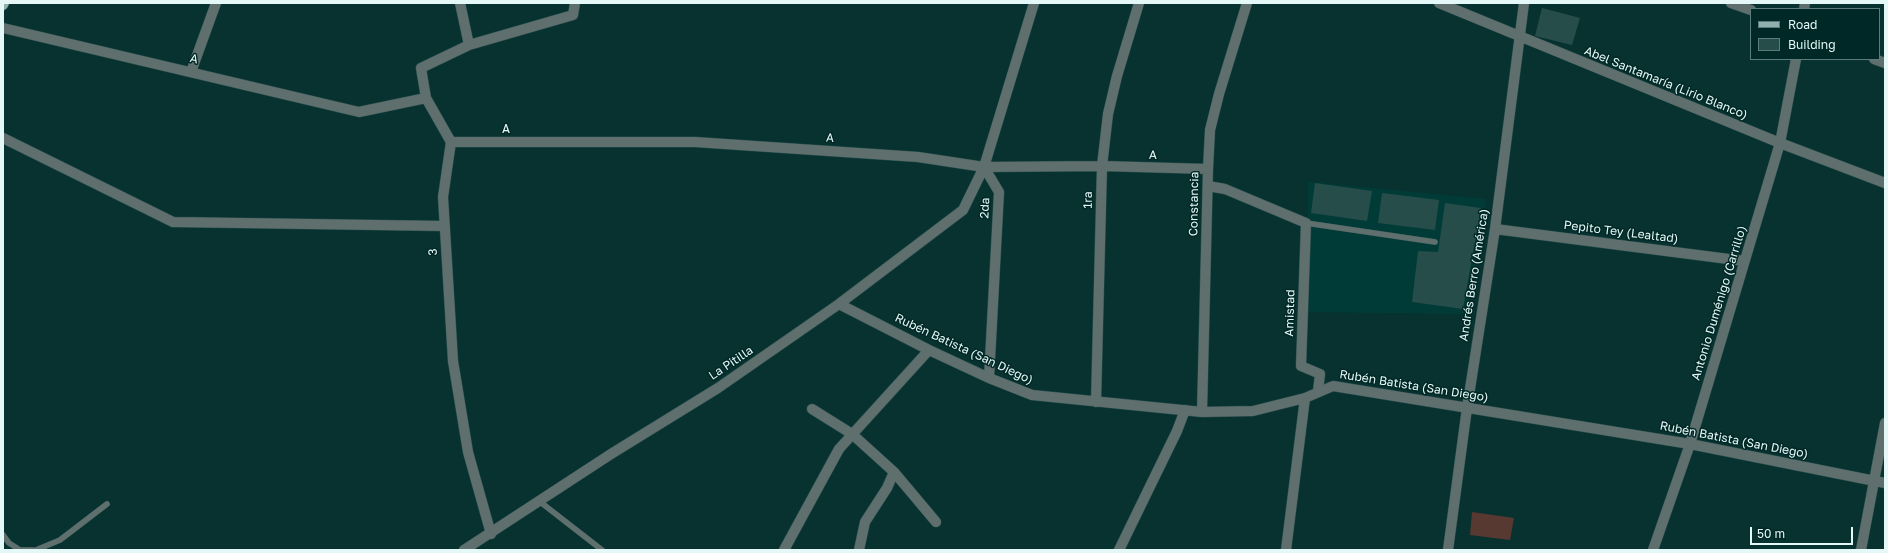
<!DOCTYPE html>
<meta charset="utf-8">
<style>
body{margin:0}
#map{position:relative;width:1888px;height:553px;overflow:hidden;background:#083230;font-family:"Golos Text",sans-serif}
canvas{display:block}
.frame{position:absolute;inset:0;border:4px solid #e4f9f7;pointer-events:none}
.legend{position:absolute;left:1750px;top:8px;width:130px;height:52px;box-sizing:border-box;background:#002826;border:1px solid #5b7c7a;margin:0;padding:5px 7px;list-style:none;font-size:12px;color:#e4f9f7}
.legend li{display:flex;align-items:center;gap:8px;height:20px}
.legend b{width:20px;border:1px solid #5b7c7a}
.scale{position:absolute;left:1750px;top:527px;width:103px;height:18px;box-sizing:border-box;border:2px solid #e4f9f7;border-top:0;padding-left:5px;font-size:12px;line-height:14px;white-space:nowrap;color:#e4f9f7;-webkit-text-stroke:3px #002826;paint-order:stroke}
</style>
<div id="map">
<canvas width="1888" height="553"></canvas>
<div class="frame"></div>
<ul class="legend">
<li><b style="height:5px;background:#8fb2af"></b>Road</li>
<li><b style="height:11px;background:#264d4a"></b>Building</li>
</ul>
<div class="scale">50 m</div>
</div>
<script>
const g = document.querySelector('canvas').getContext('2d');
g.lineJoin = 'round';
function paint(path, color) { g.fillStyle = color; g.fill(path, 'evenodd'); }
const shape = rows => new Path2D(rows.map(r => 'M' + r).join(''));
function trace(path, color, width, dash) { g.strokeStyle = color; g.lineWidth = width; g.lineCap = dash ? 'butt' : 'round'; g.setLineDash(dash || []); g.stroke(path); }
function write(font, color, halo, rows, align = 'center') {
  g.font = font + ' "Golos Text",sans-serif'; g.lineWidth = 3; g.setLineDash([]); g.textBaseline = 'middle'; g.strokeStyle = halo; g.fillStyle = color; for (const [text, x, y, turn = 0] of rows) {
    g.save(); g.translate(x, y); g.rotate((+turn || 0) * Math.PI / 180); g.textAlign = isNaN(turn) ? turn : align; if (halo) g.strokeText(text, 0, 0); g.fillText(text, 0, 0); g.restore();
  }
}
paint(shape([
 [1308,182,1486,199,1466,314,1308,312]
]), '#003b38');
paint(shape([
 [1472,512,1514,518,1510,540,1470,535]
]), '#583931');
paint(shape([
 [1542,8,1580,18,1572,45,1535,36],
 [1315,183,1372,191,1367,221,1311,213],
 [1382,193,1439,200,1435,230,1378,223],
 [1445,203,1481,208,1463,309,1412,302,1418,251,1438,252]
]), '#264d4a');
const service = shape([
 [1306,223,1435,242],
 [539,501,602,550],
 [3,535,9,543,20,550,33,550],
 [36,550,60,540,107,504]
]);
const minor = shape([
 [460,3,469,45],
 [1439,3,1780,143,1885,183],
 [1731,3,1751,10],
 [1804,9,1805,3],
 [3,28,359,112,426,98],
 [1874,59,1885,63],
 [191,72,216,3],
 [3,138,173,222,444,226],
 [451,142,695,142,918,157,984,167,1102,166,1208,169],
 [984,167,999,192,989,378],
 [1208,186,1225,189,1306,223,1301,366,1320,374,1318,391],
 [1495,229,1744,261],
 [839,304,929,350,989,378,1032,395,1202,412,1253,411,1305,398,1333,386,1690,444,1885,483],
 [1096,402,1102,166,1108,114,1117,76,1139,3],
 [812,409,852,434,894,472,936,522],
 [1202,412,1208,169,1210,130,1219,94,1247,3],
 [491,534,468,452,453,361,443,197,451,142,426,98,421,68,469,45,573,15,575,3],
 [464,550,611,454,718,388,839,304,963,210,984,167,1034,3],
 [784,550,839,449,929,350],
 [859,550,865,522,887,488,894,472],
 [1119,550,1177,431,1185,410],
 [1286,550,1305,398],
 [1448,550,1467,408,1495,229,1524,3],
 [1653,550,1690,444,1780,143,1796,59],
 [1861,550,1885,423]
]);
const primary = shape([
 [3,5,4,3]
]);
trace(service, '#274e4c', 6);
trace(minor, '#274e4c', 11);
trace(primary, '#274e4c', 11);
trace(service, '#5e6f6d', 5.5);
trace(minor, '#5e6f6d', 10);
trace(primary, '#8fb2af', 10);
write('12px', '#e4f9f7', '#002826', [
 ["A",194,59,13],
 ["Abel Santamaría (Lirio Blanco)",1666,83,22],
 ["A",506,129],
 ["A",830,138,4],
 ["A",1153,155,2],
 ["1ra",1088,200,-89],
 ["Constancia",1194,204,-89],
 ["2da",985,208,-87],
 ["Pepito Tey (Lealtad)",1621,232,7],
 ["3",433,252,-94],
 ["Andrés Berro (América)",1474,275,-81],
 ["Antonio Duménigo (Carrillo)",1719,303,-73],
 ["Amistad",1290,313,-88],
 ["Rubén Batista (San Diego)",964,349,25],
 ["La Pitilla",731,363,-34],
 ["Rubén Batista (San Diego)",1414,386,9],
 ["Rubén Batista (San Diego)",1734,440,11]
]);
</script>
